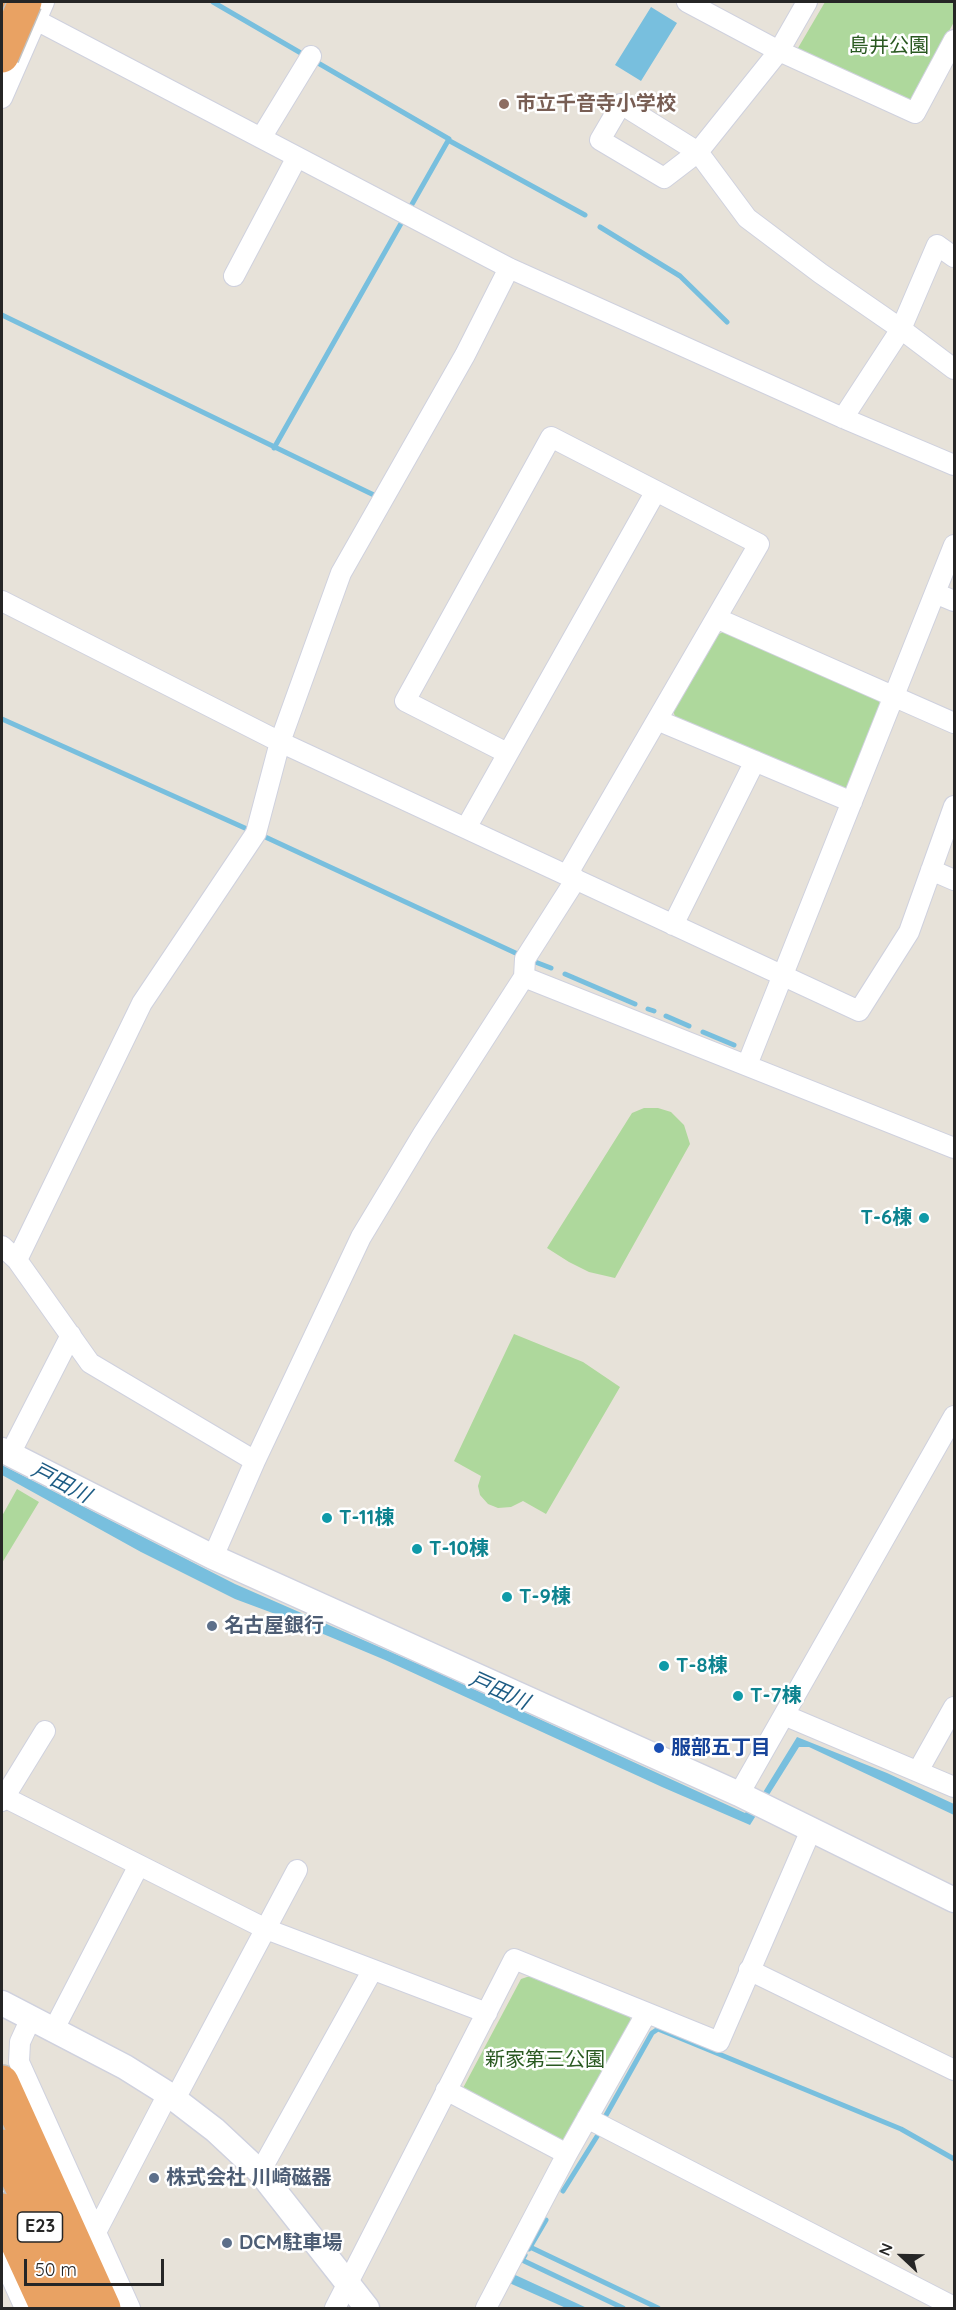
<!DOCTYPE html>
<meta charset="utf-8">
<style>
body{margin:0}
#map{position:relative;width:956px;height:2310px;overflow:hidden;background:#e7e2d9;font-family:Quicksand,sans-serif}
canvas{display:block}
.frame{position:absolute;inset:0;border:3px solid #262626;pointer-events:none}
.north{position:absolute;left:872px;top:2226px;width:60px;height:60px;-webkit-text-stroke:4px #fff;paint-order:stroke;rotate:292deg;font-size:16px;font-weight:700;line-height:24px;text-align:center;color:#262626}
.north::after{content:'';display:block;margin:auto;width:21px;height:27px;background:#262626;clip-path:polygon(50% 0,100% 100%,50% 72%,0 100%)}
.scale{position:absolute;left:24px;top:2259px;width:140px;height:27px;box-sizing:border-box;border:3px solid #262626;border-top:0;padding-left:8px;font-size:18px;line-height:21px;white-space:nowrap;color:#262626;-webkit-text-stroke:4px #fff;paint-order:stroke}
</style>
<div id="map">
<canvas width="956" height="2310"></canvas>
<div class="frame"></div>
<div class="north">N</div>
<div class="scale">50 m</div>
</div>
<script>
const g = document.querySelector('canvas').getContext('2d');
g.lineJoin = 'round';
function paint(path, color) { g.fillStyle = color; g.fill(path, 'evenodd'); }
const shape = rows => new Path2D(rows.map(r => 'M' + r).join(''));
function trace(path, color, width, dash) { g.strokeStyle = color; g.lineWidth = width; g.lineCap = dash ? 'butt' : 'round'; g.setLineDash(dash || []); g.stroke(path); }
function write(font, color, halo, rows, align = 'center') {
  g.font = font + ' Quicksand,"Noto Sans JP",sans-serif'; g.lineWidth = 5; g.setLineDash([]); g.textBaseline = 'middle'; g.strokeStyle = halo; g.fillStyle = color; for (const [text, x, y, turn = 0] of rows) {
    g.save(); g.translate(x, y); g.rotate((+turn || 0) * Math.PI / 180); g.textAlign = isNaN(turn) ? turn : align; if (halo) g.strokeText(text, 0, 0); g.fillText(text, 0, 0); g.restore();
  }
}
paint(shape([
 [825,2,954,2,954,22,910,101,800,54,798,48],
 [723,632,878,699,882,708,850,787,842,791,676,720,673,710,717,635],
 [644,1108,658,1108,671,1112,684,1125,690,1144,615,1278,589,1272,569,1262,547,1248,632,1113],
 [514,1334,583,1362,620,1387,546,1514,523,1501,511,1507,498,1508,488,1504,480,1495,478,1486,481,1476,454,1461],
 [17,1489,39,1502,2,1563,2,1516],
 [530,1976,629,2016,632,2021,568,2140,557,2142,463,2088,521,1979]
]), '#aed89c');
paint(shape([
 [651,7,677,23,641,81,615,65],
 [2,1465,235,1584,432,1670,745,1813,762,1794,797,1737,887,1773,954,1804,954,1815,809,1747,799,1747,750,1825,662,1787,385,1660,278,1615,235,1599,141,1552,2,1475],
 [511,2273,587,2308,566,2308,507,2282]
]), '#78bfde');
trace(shape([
 [213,2,449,139,411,206],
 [448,140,585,215],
 [600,227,680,276,727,322],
 [2,315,378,497],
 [274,448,403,220],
 [2,719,247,829],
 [261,835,522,956],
 [530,960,551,968],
 [565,974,635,1004],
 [648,1009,654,1011],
 [666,1016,689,1026],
 [703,1032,734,1045],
 [605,2117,652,2033,658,2029,901,2129,954,2159],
 [563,2191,601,2130],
 [530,2247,658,2308],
 [529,2249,546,2220],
 [525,2255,522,2260,623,2308]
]), '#78bfde', 5);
const minor = shape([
 [687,2,779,51,915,113,954,40],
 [807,2,779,51,698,152,747,218,820,273,901,329,954,369],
 [14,3,36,20,509,268,843,418,954,465],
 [2,98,44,2],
 [621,104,698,152,664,178,600,140,621,104],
 [261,138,311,56],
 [234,276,297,157],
 [843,418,901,329,937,245,954,257],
 [935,593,954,601],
 [2,601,280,742,859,1011,909,932,954,806],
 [716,618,954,723],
 [657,720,852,802],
 [507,753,405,701,551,437,759,544,567,875],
 [466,828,656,491],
 [931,870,954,880],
 [673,925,755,761],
 [524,977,954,1148],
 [747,1065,954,545],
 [2,1246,17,1260,90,1363,255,1461],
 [17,1260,142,1003,256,833,280,742,341,573,465,355,509,268],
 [10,1454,71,1335],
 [213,1557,255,1461,361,1237,423,1134,524,977,525,959,576,879],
 [784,1715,954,1787],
 [918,1771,954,1707],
 [739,1794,954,1416],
 [4,1797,266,1929,487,2013],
 [2,1801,45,1731],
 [749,1970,954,2070],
 [31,2018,20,2042,19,2062,130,2308],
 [54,2029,139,1865],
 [446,2090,567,2154],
 [175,2099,297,1870],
 [587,2118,954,2307],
 [260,2172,372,1971],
 [96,2232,168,2094],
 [2,2257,25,2308],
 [335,2308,514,1959,719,2042,811,1830],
 [486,2308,567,2154,646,2014]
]);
const tertiary = shape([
 [2,1450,213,1557,739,1794,954,1900],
 [2,2003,125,2067,168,2094,215,2130,260,2172,367,2308]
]);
const motorway = shape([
 [2,13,7,2],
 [2,2082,104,2308],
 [2,2146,80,2308],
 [2,2210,47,2308]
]);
trace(minor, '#cfd1de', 22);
trace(tertiary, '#cfd1de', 27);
trace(motorway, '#c2c2c2', 36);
trace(minor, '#fff', 20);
trace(tertiary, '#fff', 24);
trace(motorway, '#e9a263', 33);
const motorwayBridge = shape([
 [2,56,25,2]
]);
trace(motorwayBridge, '#c2c2c2', 36, []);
trace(motorwayBridge, '#e9a263', 33);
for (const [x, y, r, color] of [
 [504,104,6,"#8d6e63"],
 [924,1218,6,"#0f9aa8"],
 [327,1518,6,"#0f9aa8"],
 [417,1549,6,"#0f9aa8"],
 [507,1597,6,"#0f9aa8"],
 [212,1626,6,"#5c6f8a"],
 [664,1666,6,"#0f9aa8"],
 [738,1696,6,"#0f9aa8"],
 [659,1748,6,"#1a4fb4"],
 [154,2178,6,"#5c6f8a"],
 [227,2243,6,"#5c6f8a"]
]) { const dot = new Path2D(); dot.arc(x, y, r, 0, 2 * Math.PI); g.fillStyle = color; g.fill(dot); trace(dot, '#fff', 2); }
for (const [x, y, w] of [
 [40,2227,45]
]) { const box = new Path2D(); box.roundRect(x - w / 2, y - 15, w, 30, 4.5); g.fillStyle = '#fff'; g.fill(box); trace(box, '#262626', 1.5); }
write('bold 18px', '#262626', null, [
 ["E23",40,2227]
]);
write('20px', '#2a5921', '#fff', [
 ["島井公園",889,46],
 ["新家第三公園",545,2060]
]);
write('bold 20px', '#785e54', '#fff', [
 ["市立千音寺小学校",516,104]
], 'left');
write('bold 20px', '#0d838f', '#fff', [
 ["T-6棟",912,1218,"right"],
 ["T-11棟",339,1518],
 ["T-10棟",429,1549],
 ["T-9棟",519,1597],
 ["T-8棟",676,1666],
 ["T-7棟",750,1696]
], 'left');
write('bold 20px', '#4e5e75', '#fff', [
 ["名古屋銀行",224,1626],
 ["株式会社 川崎磁器",166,2178],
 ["DCM駐車場",239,2243]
], 'left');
write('bold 20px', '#164399', '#fff', [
 ["服部五丁目",671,1748]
], 'left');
write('italic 21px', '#1d5c84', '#fff', [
 ["戸田川",61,1483,27],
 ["戸田川",499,1691,24]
]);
</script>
